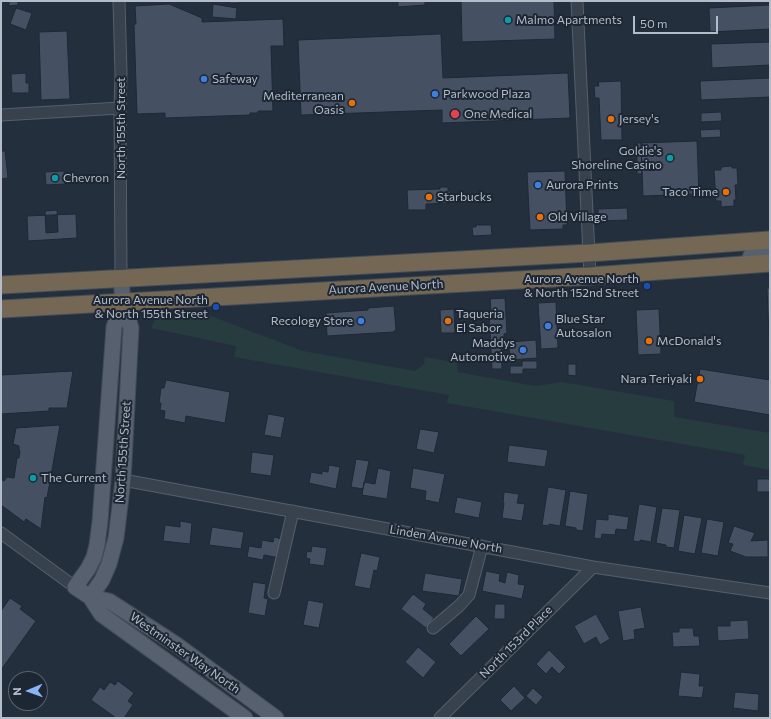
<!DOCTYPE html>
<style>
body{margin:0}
#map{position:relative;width:771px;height:719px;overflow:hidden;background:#242f3e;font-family:Commissioner,sans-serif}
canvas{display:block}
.frame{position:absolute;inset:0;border:2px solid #b4bcc9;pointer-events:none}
.north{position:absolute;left:8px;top:671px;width:40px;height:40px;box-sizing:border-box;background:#1d2633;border:1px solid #59626f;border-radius:50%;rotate:268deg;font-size:11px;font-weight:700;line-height:16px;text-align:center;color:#b4bcc9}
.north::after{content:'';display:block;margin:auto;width:14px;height:18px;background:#8ab4f8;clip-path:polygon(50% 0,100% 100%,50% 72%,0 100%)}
.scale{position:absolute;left:633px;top:16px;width:85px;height:18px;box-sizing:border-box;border:2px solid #b4bcc9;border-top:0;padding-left:5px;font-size:12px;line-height:14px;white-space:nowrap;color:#b4bcc9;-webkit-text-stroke:3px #1d2633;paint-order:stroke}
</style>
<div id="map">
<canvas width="771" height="719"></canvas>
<div class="frame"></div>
<div class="north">N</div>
<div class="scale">50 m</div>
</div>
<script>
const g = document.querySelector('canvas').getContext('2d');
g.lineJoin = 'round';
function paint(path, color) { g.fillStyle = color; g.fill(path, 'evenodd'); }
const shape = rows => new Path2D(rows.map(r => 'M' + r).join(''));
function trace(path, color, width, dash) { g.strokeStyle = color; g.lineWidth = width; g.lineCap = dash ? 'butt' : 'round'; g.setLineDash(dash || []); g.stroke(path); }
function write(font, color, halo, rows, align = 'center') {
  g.font = font + ' Commissioner,sans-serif'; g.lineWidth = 4; g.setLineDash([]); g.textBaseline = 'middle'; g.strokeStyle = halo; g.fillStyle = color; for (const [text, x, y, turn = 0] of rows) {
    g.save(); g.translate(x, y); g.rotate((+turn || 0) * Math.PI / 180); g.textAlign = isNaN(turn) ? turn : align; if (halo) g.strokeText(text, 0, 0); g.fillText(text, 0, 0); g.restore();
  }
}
paint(shape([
 [203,313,303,351,415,371,424,364,425,357,457,363,458,372,535,386,562,382,674,401,674,417,770,433,770,470,743,465,745,455,447,403,449,395,234,357,236,346,151,328,155,320,164,315]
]), '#263c3f');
const building = shape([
 [9,1,18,1,18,5,9,6,9,1],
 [229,1,239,1,239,3,229,3,229,1],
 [398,1,425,1,425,5,398,7,398,1],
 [461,1,554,1,555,39,462,42,461,1],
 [169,4,202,18,202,22,283,19,284,46,271,46,273,111,258,111,258,113,250,113,250,115,165,118,165,113,137,114,134,24,136,24,135,6,169,4],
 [213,4,237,8,236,19,212,17,213,4],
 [770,5,770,29,710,32,709,8,770,5],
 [16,8,32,13,26,30,10,24,16,8],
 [67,31,70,99,41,100,39,32,67,31],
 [441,34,443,78,568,73,570,118,442,123,442,110,301,115,298,40,441,34],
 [770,42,770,65,712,68,711,44,770,42],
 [26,73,26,83,29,83,29,93,12,93,11,74,26,73],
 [770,78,770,97,701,100,700,81,770,78],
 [621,81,622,140,601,140,599,98,595,98,594,86,599,86,598,82,621,81],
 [721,112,722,121,701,122,701,113,721,112],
 [720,129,721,137,701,138,700,130,720,129],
 [697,141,699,194,643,196,641,143,697,141],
 [637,143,641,143,642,174,637,174,637,143],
 [1,151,5,151,8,178,1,179,1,151],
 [732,166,732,168,737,168,738,185,735,185,736,200,734,200,734,206,721,207,721,201,716,201,714,170,721,170,721,167,732,166],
 [64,171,65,184,46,185,45,172,64,171],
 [565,171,567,225,563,225,563,229,530,230,527,172,565,171],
 [440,187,448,187,448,191,450,191,450,203,426,204,426,210,408,210,407,190,440,189,440,187],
 [627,208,628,220,598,221,598,209,627,208],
 [57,210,58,232,46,233,45,211,57,210],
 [76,214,77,238,28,241,27,216,76,214],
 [476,225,491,225,492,235,473,236,472,227,476,227,476,225],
 [767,288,770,288,770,360,767,288],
 [505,298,507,333,504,334,504,338,501,338,502,369,492,369,489,312,491,310,490,299,505,298],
 [556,302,558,348,541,349,538,303,556,302],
 [394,306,396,330,393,332,327,336,326,313,368,310,368,308,394,306],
 [454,309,455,333,441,333,440,310,454,309],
 [659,309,661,354,638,355,636,310,659,309],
 [536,340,537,358,510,360,509,342,536,340],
 [522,361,537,361,537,369,523,369,523,374,510,374,510,366,522,366,522,361],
 [568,364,576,364,576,376,568,375,568,364],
 [700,369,770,380,770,415,694,402,700,369],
 [73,371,67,408,49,408,49,411,1,414,1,375,73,371],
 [166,380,230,392,225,423,186,416,185,423,164,419,165,411,160,410,161,403,159,403,161,388,164,388,166,380],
 [268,414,285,417,281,438,264,435,268,414],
 [60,425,47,498,45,497,41,529,26,519,24,522,1,505,2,503,1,502,1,479,4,481,7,477,14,478,17,458,19,458,20,451,19,450,19,446,13,444,16,428,60,425],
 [420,429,439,432,434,453,416,449,420,429],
 [509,445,548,450,545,467,507,462,509,445],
 [252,452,274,455,271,476,250,473,252,452],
 [356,459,369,461,363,489,351,487,356,459],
 [329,465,340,467,336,489,309,483,311,472,322,474,322,471,328,472,329,465],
 [378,468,391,471,387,499,362,495,364,482,375,484,378,468],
 [413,468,445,474,439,503,425,500,426,491,410,488,413,468],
 [757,479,770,479,770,492,757,492,757,479],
 [548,487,566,490,560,526,549,524,549,526,542,525,548,487],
 [570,491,588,494,583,531,576,530,576,528,565,526,570,491],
 [504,492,519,494,517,503,525,504,522,521,502,518,504,503,503,503,504,492],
 [457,497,482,502,479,518,454,513,457,497],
 [639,504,657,507,651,542,640,540,640,542,633,541,639,504],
 [662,508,680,510,674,548,666,547,666,545,656,543,662,508],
 [608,514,629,517,627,530,616,529,615,535,602,534,601,539,594,538,596,519,608,520,608,514],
 [684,515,702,518,695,554,678,551,684,515],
 [707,519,724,522,718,556,701,553,707,519],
 [180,521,192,523,190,544,163,541,165,525,180,527,180,521],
 [734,526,755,533,751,541,768,540,768,557,746,557,730,551,733,544,728,543,734,526],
 [212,527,244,532,241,549,209,545,212,527],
 [274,537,282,539,280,558,264,555,263,560,247,557,249,546,261,548,262,540,273,542,274,537],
 [312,546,327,548,324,566,309,564,310,559,306,558,307,551,311,552,312,546],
 [361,553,380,557,377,571,374,570,370,589,354,586,361,553],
 [486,571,500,574,499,581,505,583,507,572,519,575,518,584,525,585,522,599,482,591,486,571],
 [425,573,462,579,459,596,422,591,425,573],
 [253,582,266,584,264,598,268,599,265,616,248,613,253,582],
 [413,594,426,604,423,609,434,618,426,628,401,609,413,594],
 [10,598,22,606,20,609,36,621,1,670,1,611,10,598],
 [308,600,324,603,319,628,303,625,308,600],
 [495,604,505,604,505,619,494,619,495,604],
 [641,607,645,628,634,630,635,639,623,641,618,611,641,607],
 [596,614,610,639,600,645,596,637,584,644,574,626,596,614],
 [476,616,489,629,461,656,449,644,476,616],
 [748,620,749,639,718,641,717,626,730,626,730,621,748,620],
 [679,628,693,628,694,636,699,636,700,646,673,647,672,632,679,632,679,628],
 [418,647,436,662,423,678,405,662,418,647],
 [549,650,566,667,559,674,552,667,546,674,536,664,549,650],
 [681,672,700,674,699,686,704,686,702,698,678,696,681,672],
 [118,681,134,693,128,701,133,705,124,718,116,718,91,700,100,687,104,690,110,682,115,685,118,681],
 [514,686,525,698,511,711,500,700,514,686],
 [533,688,543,697,536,705,526,696,533,688],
 [735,692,759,694,758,711,733,708,735,692]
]);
paint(building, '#455162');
trace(building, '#1f2835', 1);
const minor = shape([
 [119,1,121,74,120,108,121,279],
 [577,1,590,276],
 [1,115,120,108],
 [123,480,593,567,770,593],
 [1,533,75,587],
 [274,593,293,511],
 [433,628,459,606,469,595,482,546],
 [440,718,593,567]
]);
const major = shape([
 [748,264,751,255,754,253,770,250],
 [123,302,114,327,100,522,97,545,94,557,88,569,75,587,90,597,109,601,177,645,276,718],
 [90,597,102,580,109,564,116,538,123,480,131,328,123,302,121,279],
 [90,597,101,614,245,718]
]);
const highway = shape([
 [1,285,589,253,770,240],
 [1,309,590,276,770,263]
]);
trace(minor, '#565f6c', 13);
trace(major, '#414a57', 17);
trace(highway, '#434c59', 19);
trace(minor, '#38414e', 11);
trace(major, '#56606e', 15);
trace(highway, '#746855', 17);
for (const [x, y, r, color] of [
 [508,20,4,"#0f9aa8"],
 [204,79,4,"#3f7fe0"],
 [435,94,4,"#3f7fe0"],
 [352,103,4,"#e8710a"],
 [455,114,5,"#e0444e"],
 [611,119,4,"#e8710a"],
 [670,158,4,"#0f9aa8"],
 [55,178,4,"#0f9aa8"],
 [538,185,4,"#3f7fe0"],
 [726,192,4,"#e8710a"],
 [429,197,4,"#e8710a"],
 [540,217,4,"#e8710a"],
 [647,286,4,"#1a4fb4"],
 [216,307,4,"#1a4fb4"],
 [361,321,4,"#3f7fe0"],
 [448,321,4,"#e8710a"],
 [548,326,4,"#3f7fe0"],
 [649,341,4,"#e8710a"],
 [523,350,4,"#3f7fe0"],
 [700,379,4,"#e8710a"],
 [33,478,4,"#0f9aa8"]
]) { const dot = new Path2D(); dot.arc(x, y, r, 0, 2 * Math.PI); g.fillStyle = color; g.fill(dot); trace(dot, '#1d2633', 1.5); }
write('12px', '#b4bcc9', '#1d2633', [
 ["Malmo Apartments",516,20],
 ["Safeway",212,79],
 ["Parkwood Plaza",443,94],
 ["Mediterranean",344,96,"right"],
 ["Oasis",344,110,"right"],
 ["One Medical",464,114],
 ["Jersey's",619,119],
 ["Goldie's",662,151,"right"],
 ["Shoreline Casino",662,165,"right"],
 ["Chevron",63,178],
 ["Aurora Prints",546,185],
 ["Taco Time",718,192,"right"],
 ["Starbucks",437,197],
 ["Old Village",548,217],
 ["Aurora Avenue North",639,279,"right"],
 ["& North 152nd Street",639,293,"right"],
 ["Aurora Avenue North",208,300,"right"],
 ["& North 155th Street",208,314,"right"],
 ["Taqueria",456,314],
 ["El Sabor",456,328],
 ["Blue Star",556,319],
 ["Autosalon",556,333],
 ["Recology Store",353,321,"right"],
 ["McDonald's",657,341],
 ["Maddys",515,343,"right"],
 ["Automotive",515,357,"right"],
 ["Nara Teriyaki",692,379,"right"],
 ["The Current",41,478]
], 'left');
write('12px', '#b4bcc9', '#1d2633', [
 ["North 155th Street",121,128,-90],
 ["Aurora Avenue North",386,287,-3],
 ["North 155th Street",123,452,-86],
 ["Linden Avenue North",446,539,10],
 ["North 153rd Place",516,642,-45],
 ["Westminster Way North",185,653,35]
]);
</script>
